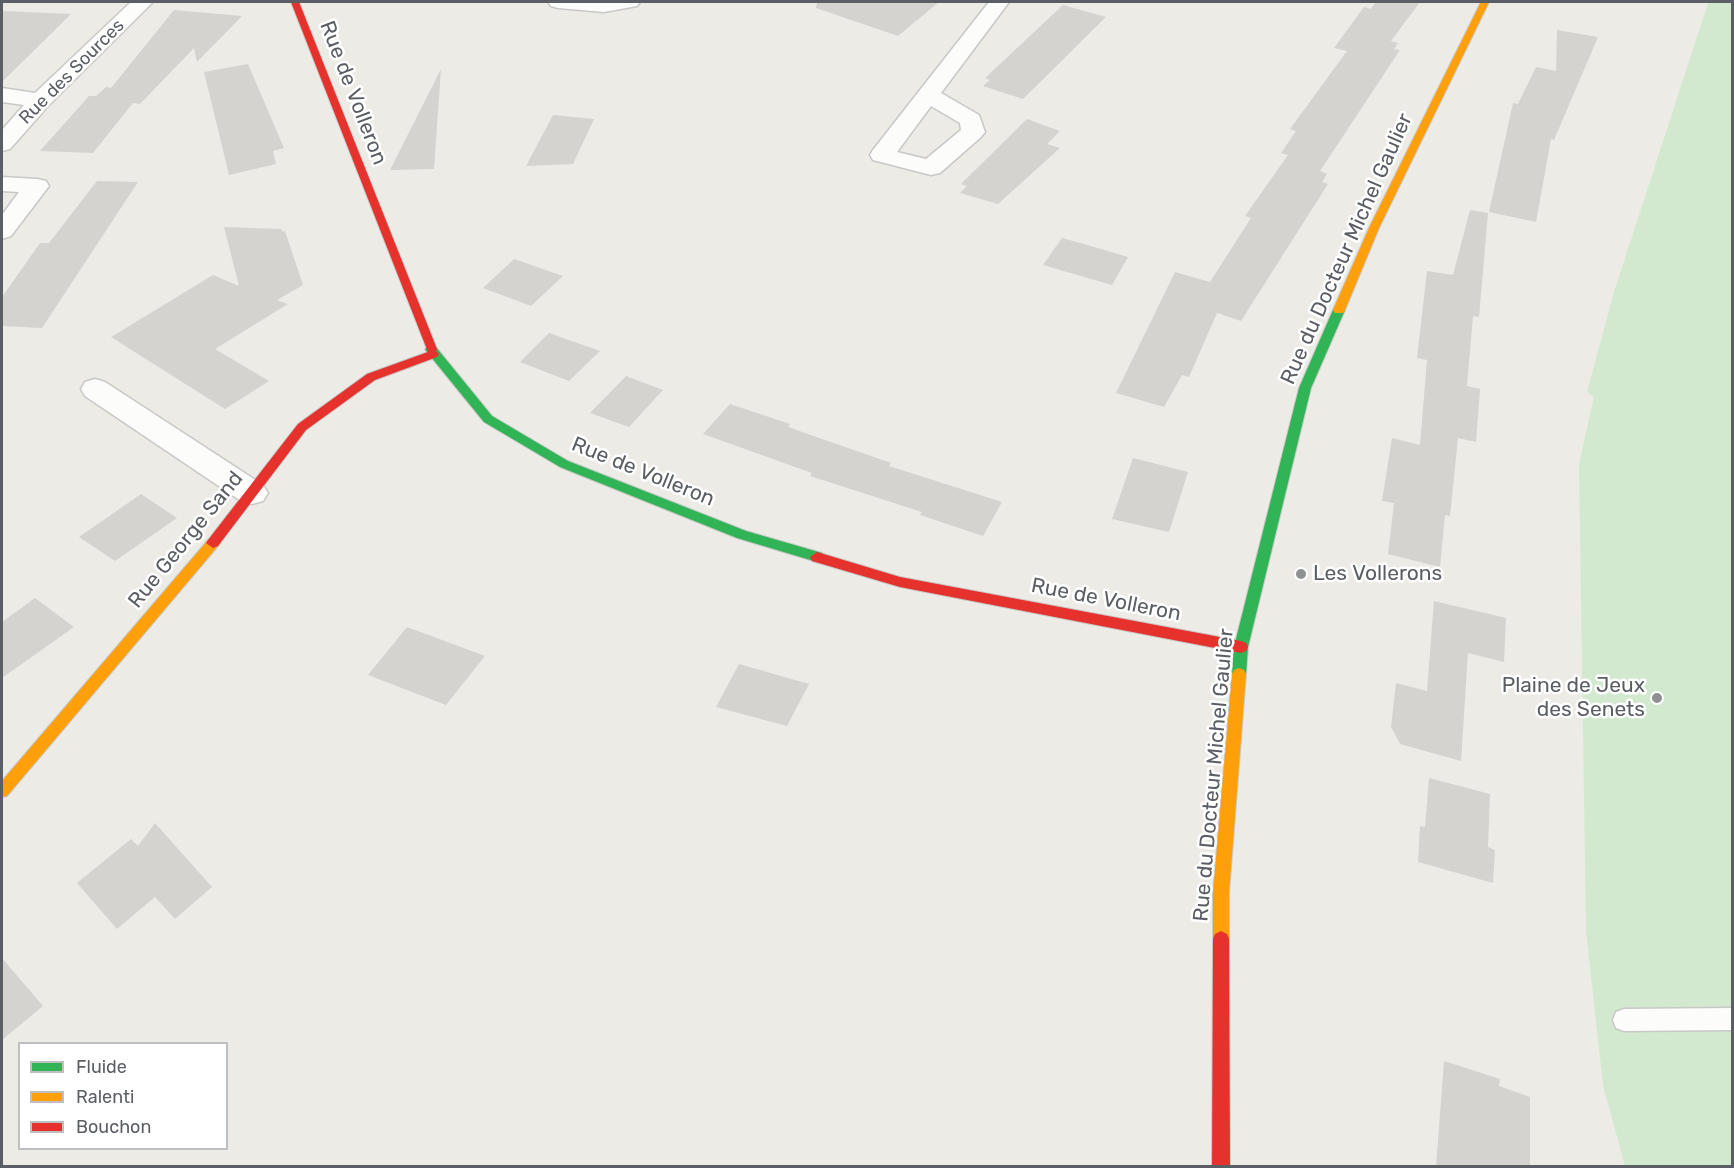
<!DOCTYPE html>
<style>
body{margin:0}
#map{position:relative;width:1734px;height:1168px;overflow:hidden;background:#ecebe6;font-family:Rubik,sans-serif}
canvas{display:block}
.frame{position:absolute;inset:0;border:3px solid #5b5f65;pointer-events:none}
.legend{position:absolute;left:18px;top:1042px;width:210px;height:108px;box-sizing:border-box;background:#fff;border:2px solid #bdbfc1;margin:0;padding:8px 10px;list-style:none;font-size:18px;color:#5b5f65}
.legend li{display:flex;align-items:center;gap:12px;height:30px}
.legend b{width:30px;border:2px solid #bdbfc1}
</style>
<div id="map">
<canvas width="1734" height="1168"></canvas>
<div class="frame"></div>
<ul class="legend">
<li><b style="height:8px;background:#30b455"></b>Fluide</li>
<li><b style="height:8px;background:#ff9f0a"></b>Ralenti</li>
<li><b style="height:8px;background:#e5322d"></b>Bouchon</li>
</ul>
</div>
<script>
const g = document.querySelector('canvas').getContext('2d');
g.lineJoin = 'round';
function paint(path, color) { g.fillStyle = color; g.fill(path, 'evenodd'); }
const shape = rows => new Path2D(rows.map(r => 'M' + r).join(''));
function trace(path, color, width, dash) { g.strokeStyle = color; g.lineWidth = width; g.lineCap = dash ? 'butt' : 'round'; g.setLineDash(dash || []); g.stroke(path); }
function write(font, color, halo, rows, align = 'center') {
  g.font = font + ' Rubik,sans-serif'; g.lineWidth = 5; g.setLineDash([]); g.textBaseline = 'middle'; g.strokeStyle = halo; g.fillStyle = color; for (const [text, x, y, turn = 0] of rows) {
    g.save(); g.translate(x, y); g.rotate((+turn || 0) * Math.PI / 180); g.textAlign = isNaN(turn) ? turn : align; if (halo) g.strokeText(text, 0, 0); g.fillText(text, 0, 0); g.restore();
  }
}
paint(shape([
 [1699,2,1732,2,1732,1166,1625,1166,1603,1085,1586,931,1579,464,1594,397,1587,392,1614,292,1708,3]
]), '#d2e9cf');
paint(shape([
 [817,2,939,2,898,36,816,8],
 [1376,2,1420,2,1391,41,1398,43,1394,49,1400,50,1320,171,1327,174,1322,182,1328,184,1241,321,1217,313,1189,377,1182,375,1164,407,1116,393,1175,272,1210,282,1251,218,1245,216,1288,155,1281,153,1296,131,1290,129,1347,51,1334,48,1364,7,1371,9],
 [1063,5,1106,17,1023,99,983,86,990,80,985,78],
 [174,10,242,16,197,62,194,48,140,104,133,103,93,153,40,151,89,96,96,96,106,87,111,88],
 [2,11,71,14,2,82],
 [1557,30,1598,37,1554,140,1551,139,1536,222,1489,212,1513,103,1518,104,1536,67,1556,71],
 [248,64,284,148,273,151,276,164,229,175,204,72],
 [441,69,434,169,390,170],
 [553,115,594,119,573,164,526,166],
 [1027,119,1060,131,1047,144,1060,148,998,204,960,193,967,186,961,184],
 [97,181,138,182,42,328,2,326,2,297,40,243,49,243],
 [1470,210,1488,213,1479,317,1473,316,1467,386,1480,389,1476,442,1458,438,1450,516,1445,515,1440,567,1388,554,1394,503,1382,501,1392,438,1420,445,1427,360,1417,358,1427,271,1453,275],
 [224,227,281,229,283,232,285,231,303,285,277,300,288,304,215,349,269,381,225,409,111,337,213,275,239,286],
 [1062,238,1084,244,1128,257,1112,285,1043,265],
 [514,259,563,276,531,306,483,288],
 [549,333,600,351,569,381,520,362],
 [626,376,663,390,629,427,590,413],
 [730,404,790,424,788,427,891,463,889,466,1002,502,983,536,920,515,922,512,810,476,812,473,703,434],
 [1133,458,1188,472,1169,532,1112,519],
 [141,494,177,518,115,561,79,537],
 [35,598,74,627,2,678,2,622],
 [1434,601,1506,618,1504,662,1468,653,1461,761,1400,744,1391,727,1396,683,1427,691],
 [407,627,485,656,446,705,368,675],
 [739,664,809,684,787,726,716,707],
 [1429,778,1490,794,1488,847,1495,850,1493,883,1418,862,1420,826,1425,827],
 [155,823,212,887,175,919,155,897,117,929,77,883,131,839,138,846],
 [2,958,43,1006,2,1040],
 [1444,1061,1500,1079,1499,1086,1530,1097,1530,1167,1436,1167]
]), '#d4d3d0');
const lane = shape([
 [1732,1008,1732,1030,1624,1031,1616,1028,1613,1020,1616,1012,1624,1009,1732,1008]
]);
const street = shape([
 [131,2,153,2,48,106,10,149,2,151,2,130,24,105,2,102,2,88,35,93,131,2],
 [548,2,640,2,637,6,604,12,558,8,551,6,548,2],
 [989,2,1009,2,941,93,979,115,985,132,981,137,940,173,931,175,873,160,870,155,873,150,989,2],
 [931,106,960,123,961,130,926,159,897,152,931,106],
 [2,177,37,179,46,181,49,186,11,236,2,239,2,215,19,192,2,191,2,177],
 [95,379,105,382,263,485,268,493,263,501,252,504,241,501,85,396,81,389,85,382,95,379]
]);
const fast = shape([
 [1339,306,1345,310,1311,388,1248,647,1246,674,1244,678,1239,680,1234,678,1232,674,1234,647,1299,388,1333,310,1339,306],
 [431,345,435,346,492,416,568,461,746,531,822,553,824,557,817,562,737,538,560,467,484,422,427,352,425,349,431,345]
]);
const slow = shape([
 [1481,2,1489,2,1379,228,1345,310,1343,313,1335,313,1333,310,1369,228,1481,2],
 [213,538,220,543,218,546,7,796,2,797,2,781,208,540,213,538],
 [1239,668,1244,670,1246,674,1229,893,1229,939,1227,944,1221,947,1215,944,1213,939,1213,893,1232,674,1234,670,1239,668]
]);
const jam = shape([
 [291,2,299,2,437,349,436,351,439,354,437,357,375,380,306,430,218,546,213,548,206,543,208,540,298,424,367,374,428,352,291,2],
 [817,552,900,577,1241,641,1246,643,1248,647,1246,651,1241,653,900,587,812,561,810,557,817,552],
 [1221,931,1227,934,1229,939,1230,1166,1212,1166,1213,939,1215,934,1221,931]
]);
trace(lane, '#c8c8c7', 3);
trace(street, '#c8c8c7', 3);
trace(fast, '#c8c9c8', 2);
trace(slow, '#c8c9c8', 2);
trace(jam, '#c8c9c8', 2);
paint(lane, '#fcfcfb');
paint(street, '#fcfcfb');
paint(fast, '#30b455');
paint(slow, '#ff9f0a');
paint(jam, '#e5322d');
for (const [x, y, r, color] of [
 [1301,574,6,"#8e9092"],
 [1657,698,6,"#8e9092"]
]) { const dot = new Path2D(); dot.arc(x, y, r, 0, 2 * Math.PI); g.fillStyle = color; g.fill(dot); trace(dot, '#fff', 2); }
write('18px', '#5b5f65', '#fff', [
 ["Rue des Sources",72,72,-45]
]);
write('21px', '#5b5f65', '#fff', [
 ["Rue de Volleron",353,93,69],
 ["Rue du Docteur Michel Gaulier",1347,249,-66],
 ["Rue de Volleron",643,472,22],
 ["Rue George Sand",186,540,-51],
 ["Rue de Volleron",1106,600,11],
 ["Rue du Docteur Michel Gaulier",1214,775,-85]
]);
write('21px', '#5b5f65', '#fff', [
 ["Les Vollerons",1313,574],
 ["Plaine de Jeux",1645,686,"right"],
 ["des Senets",1645,710,"right"]
], 'left');
</script>
